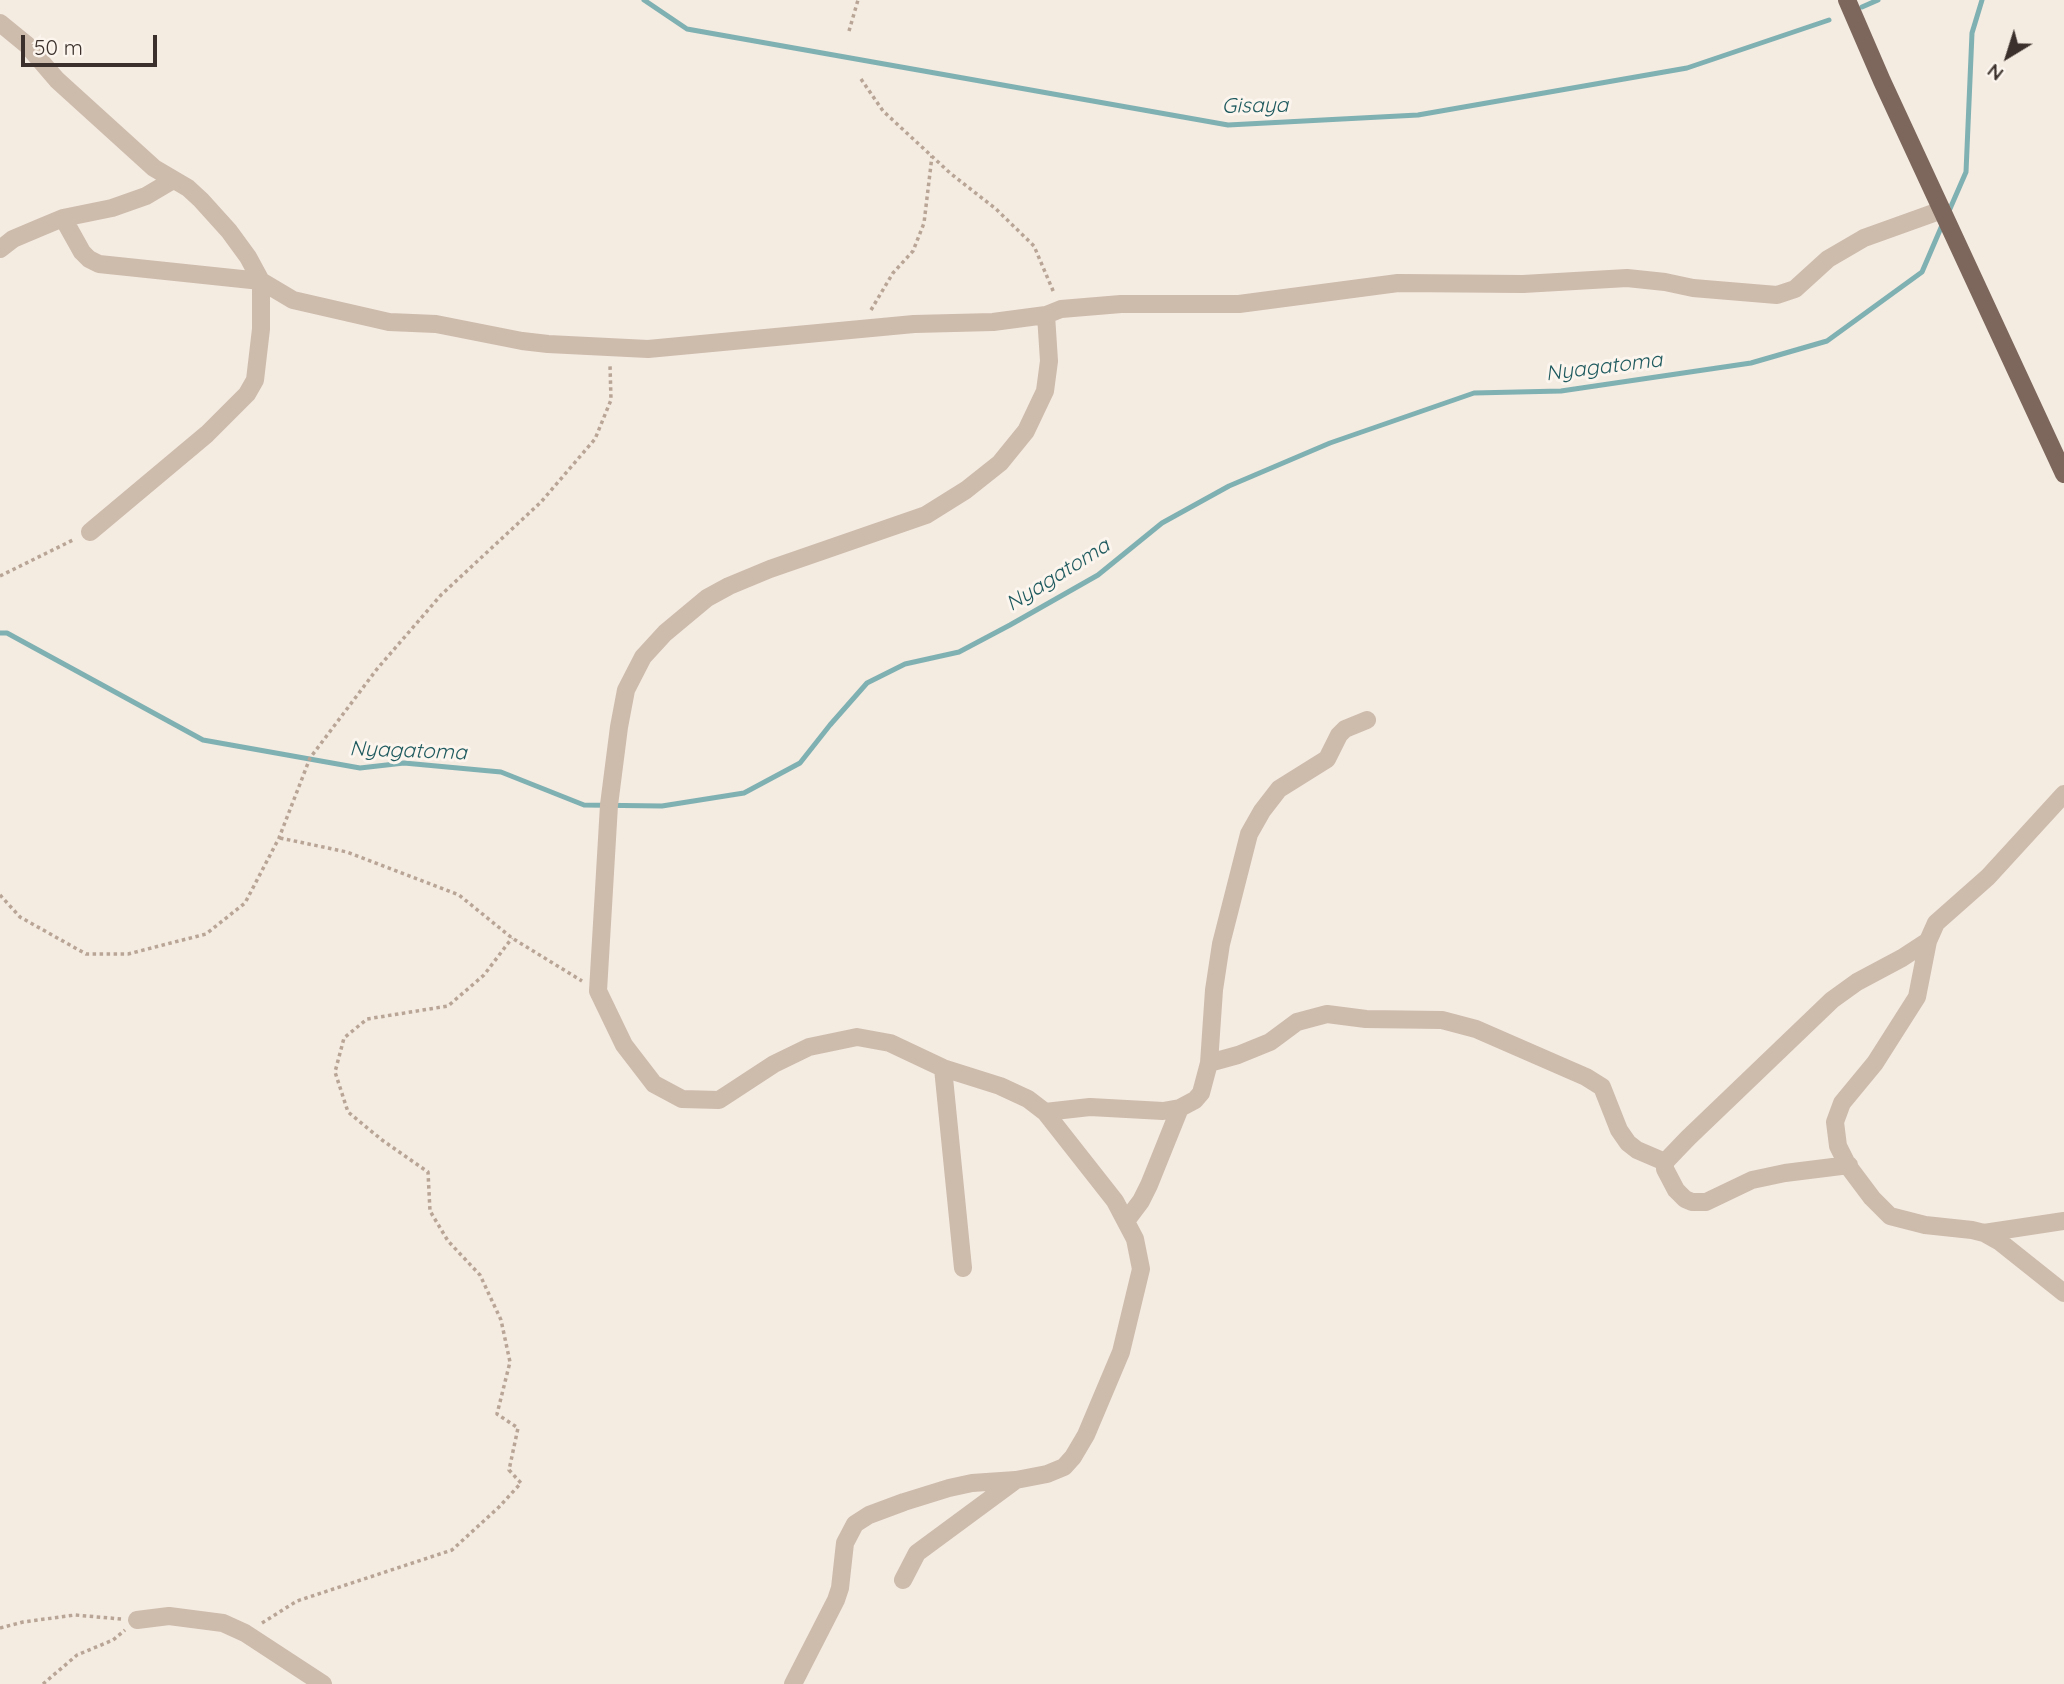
<!DOCTYPE html>
<style>
body{margin:0}
#map{position:relative;width:2064px;height:1684px;overflow:hidden;background:#f4ebe1;font-family:Quicksand,sans-serif}
canvas{display:block}
.north{position:absolute;left:1973px;top:21px;width:70px;height:70px;-webkit-text-stroke:5px #fbf5ee;paint-order:stroke;rotate:218deg;font-size:19px;font-weight:700;line-height:28px;text-align:center;color:#3b302b}
.north::after{content:'';display:block;margin:auto;width:24px;height:32px;background:#3b302b;clip-path:polygon(50% 0,100% 100%,50% 72%,0 100%)}
.scale{position:absolute;left:21px;top:35px;width:136px;height:32px;box-sizing:border-box;border:4px solid #3b302b;border-top:0;padding-left:9px;font-size:21px;line-height:24px;white-space:nowrap;color:#3b302b;-webkit-text-stroke:5px #fbf5ee;paint-order:stroke}
</style>
<div id="map">
<canvas width="2064" height="1684"></canvas>
<div class="north">N</div>
<div class="scale">50 m</div>
</div>
<script>
const g = document.querySelector('canvas').getContext('2d');
g.lineJoin = 'round';
const shape = rows => new Path2D(rows.map(r => 'M' + r).join(''));
function trace(path, color, width, dash) { g.strokeStyle = color; g.lineWidth = width; g.lineCap = dash ? 'butt' : 'round'; g.setLineDash(dash || []); g.stroke(path); }
function write(font, color, halo, rows, align = 'center') {
  g.font = font + ' Quicksand,sans-serif'; g.lineWidth = 6; g.setLineDash([]); g.textBaseline = 'middle'; g.strokeStyle = halo; g.fillStyle = color; for (const [text, x, y, turn = 0] of rows) {
    g.save(); g.translate(x, y); g.rotate((+turn || 0) * Math.PI / 180); g.textAlign = isNaN(turn) ? turn : align; if (halo) g.strokeText(text, 0, 0); g.fillText(text, 0, 0); g.restore();
  }
}
trace(shape([
 [644,0,687,29,1228,125,1418,115,1687,68,1829,20],
 [1862,7,1878,0],
 [1949,211,1966,172,1972,33,1982,0],
 [0,633,7,633,203,740,360,768,404,763,501,772,584,805,662,806,744,793,800,763,830,725,867,683,905,664,959,652,1010,625,1098,575,1162,523,1229,486,1330,443,1474,393,1561,391,1751,363,1827,341,1922,272,1943,223]
]), '#7fb0b2', 5);
trace(shape([
 [849,31,858,0],
 [861,79,883,111,950,173,996,209,1034,246,1054,293],
 [871,310,893,273,913,251,924,223,932,156],
 [0,576,75,539],
 [280,838,347,852,459,895,512,938,582,981],
 [0,895,20,917,86,954,128,954,206,934,245,903,279,838,310,758,377,669,441,595,541,502,595,439,611,400,610,365],
 [262,1623,297,1601,452,1550,499,1507,521,1483,509,1470,518,1428,497,1414,510,1362,501,1320,480,1275,448,1241,430,1211,428,1172,382,1140,348,1112,335,1072,344,1038,367,1019,448,1006,484,975,512,938],
 [0,1628,23,1622,75,1615,121,1619],
 [43,1684,77,1655,113,1640,125,1630]
]), '#b9a596', 3.5, [3.5, 3.5]);
trace(shape([
 [0,23,27,45,57,80,154,168,188,188,201,200,229,231,248,257,261,281,293,300,389,322,436,324,522,341,548,344,648,349,914,324,993,322,1046,315,1061,309,1121,304,1239,304,1398,283,1523,284,1627,278,1665,282,1693,288,1777,295,1795,289,1828,259,1864,238,1942,210],
 [63,218,82,252,89,259,99,264,261,281,261,329,255,380,247,394,207,434,90,532],
 [0,249,13,239,39,228,63,218,112,208,146,196,173,180],
 [2064,794,1988,877,1936,923,1928,941,1917,997,1875,1063,1842,1103,1835,1122,1838,1146,1848,1166,1872,1198,1890,1216,1925,1225,1972,1230,1984,1233,2000,1242,2064,1293],
 [1209,1063,1238,1055,1270,1042,1297,1022,1327,1014,1366,1019,1442,1020,1476,1029,1586,1077,1602,1087,1619,1130,1628,1143,1637,1150,1665,1162],
 [943,1068,963,1268],
 [1045,1112,1090,1107,1163,1111,1180,1108,1195,1100,1201,1093,1209,1063,1214,990,1221,944,1249,834,1262,811,1279,789,1327,759,1339,735,1345,729,1367,720],
 [1849,1165,1785,1173,1752,1180,1706,1202,1692,1202,1685,1199,1676,1190,1665,1169,1665,1162,1688,1138,1832,1000,1857,982,1902,958,1928,941],
 [1126,1221,1141,1201,1149,1185,1180,1108],
 [1984,1233,2064,1221],
 [903,1580,917,1553,1016,1480],
 [137,1620,169,1616,223,1623,245,1633,323,1684],
 [793,1684,836,1600,840,1588,845,1543,855,1524,869,1515,904,1502,949,1488,972,1483,1016,1480,1047,1474,1064,1467,1073,1457,1086,1435,1121,1352,1141,1269,1135,1239,1115,1201,1045,1112,1028,1099,1000,1086,943,1068,890,1043,857,1037,809,1047,774,1064,719,1100,682,1099,654,1084,624,1045,598,991,609,805,619,727,626,690,643,657,665,633,707,598,729,586,770,569,926,515,966,490,1000,463,1026,431,1045,391,1049,361,1046,315]
]), '#cdbbac', 18);
trace(shape([
 [1847,0,1882,81,2064,474]
]), '#7d675c', 18);
write('italic 21px', '#1f5a5e', '#fbf5ee', [
 ["Gisaya",1255,106,-1],
 ["Nyagatoma",1604,367,-7],
 ["Nyagatoma",1058,575,-32],
 ["Nyagatoma",408,751,2]
]);
</script>
